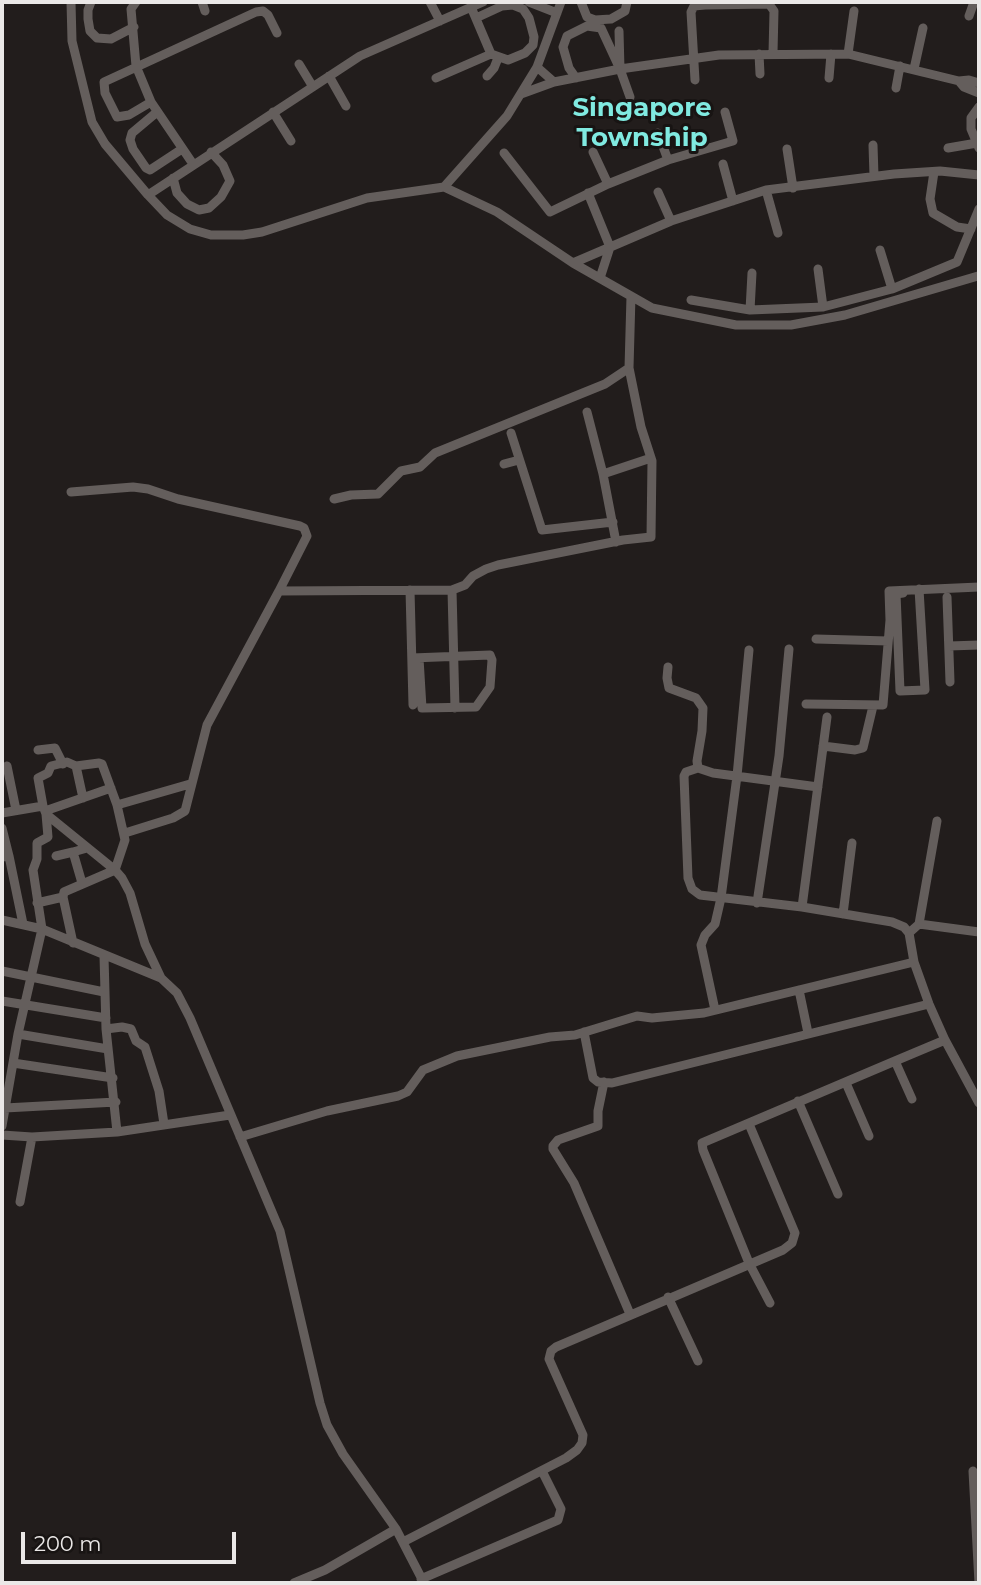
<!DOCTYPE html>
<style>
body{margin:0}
#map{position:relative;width:981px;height:1585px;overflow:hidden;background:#221d1c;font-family:Montserrat,sans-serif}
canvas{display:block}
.frame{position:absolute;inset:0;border:4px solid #ebe8e7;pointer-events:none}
.scale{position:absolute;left:21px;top:1532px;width:215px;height:32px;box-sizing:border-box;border:4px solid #ebe8e7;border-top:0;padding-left:9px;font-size:21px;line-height:24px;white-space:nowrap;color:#ebe8e7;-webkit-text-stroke:5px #181413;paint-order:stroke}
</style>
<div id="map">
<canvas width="981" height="1585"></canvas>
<div class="frame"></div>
<div class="scale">200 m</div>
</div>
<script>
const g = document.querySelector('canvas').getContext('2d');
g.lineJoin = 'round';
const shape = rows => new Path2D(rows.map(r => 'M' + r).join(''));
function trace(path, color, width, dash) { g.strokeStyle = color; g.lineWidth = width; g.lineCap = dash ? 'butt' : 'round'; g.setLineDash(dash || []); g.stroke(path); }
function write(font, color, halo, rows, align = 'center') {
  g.font = font + ' Montserrat,sans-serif'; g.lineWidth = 6; g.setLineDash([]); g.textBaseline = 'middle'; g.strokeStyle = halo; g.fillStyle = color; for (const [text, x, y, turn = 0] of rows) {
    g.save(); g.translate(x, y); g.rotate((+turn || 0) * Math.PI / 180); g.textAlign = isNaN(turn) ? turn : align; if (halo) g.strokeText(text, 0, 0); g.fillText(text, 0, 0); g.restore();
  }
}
trace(shape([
 [71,2,72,41,92,122,105,144,148,195,167,215,190,229,211,235,243,235,262,232,367,198,444,187,497,212,573,263,652,308,736,325,791,325,845,315,978,276],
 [91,2,88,10,88,19,90,31,97,38,111,39,134,27],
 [136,2,131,9,136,66,151,102,193,164],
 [202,2,205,11],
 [430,2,440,21],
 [529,2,557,13],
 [581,2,587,17,595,20,611,19,625,11,627,2],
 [705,5,769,4,774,11,773,53],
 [471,7,491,54,508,60,525,53,533,45,534,37,529,18,523,9,513,5,502,6,476,18],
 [969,16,974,2],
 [619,31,620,69,630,97],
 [759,54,760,74],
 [848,54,854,11],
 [299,64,313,87],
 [537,67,554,82,620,69,719,55,848,54,959,81,969,80,979,83],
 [914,69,923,28],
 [329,76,346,106],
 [487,76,494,68,498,58],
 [436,78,491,54],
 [576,78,569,68,563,47,567,36,587,26,601,28,620,69],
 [829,78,831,54],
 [695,80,691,12,694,6,705,5,705,2],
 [959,81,964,87,979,93],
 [896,88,900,66],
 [521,94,554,82],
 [151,102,129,115,117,117,105,93,104,82,256,12,263,11,268,15,277,33],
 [979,107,971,118,971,129,979,148],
 [157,112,132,133,130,140,133,149,146,168,150,170,182,149],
 [273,112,291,141],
 [658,133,668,160],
 [873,145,874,176],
 [948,148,977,143],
 [787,149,793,188],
 [593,152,608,184],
 [504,153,550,212,608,184,668,160,733,141,725,112],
 [723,164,733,201],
 [934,172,930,199,933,213,957,227,971,229],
 [173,178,177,193,187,204,199,210,209,208,221,197,230,181,223,165,211,152],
 [444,187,507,116,537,67,561,2],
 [766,190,778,233],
 [658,192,671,221],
 [588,193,610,247,600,278],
 [148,195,360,56,483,2],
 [880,250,892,289],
 [573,263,671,221,766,190,894,174,940,171,979,175],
 [818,269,823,307],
 [691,300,750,310,823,307,892,289,957,262,979,209],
 [750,310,752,273],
 [587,412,603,474,616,542],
 [511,433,542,530,613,522],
 [504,464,519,460],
 [603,474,651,458],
 [71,492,133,487,148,489,178,499,300,526,304,528,307,536,279,591],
 [334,499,351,495,378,494,401,471,420,467,435,453,605,384,629,368,631,296],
 [410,590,413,705],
 [452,590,455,708],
 [903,593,896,594,900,691,925,690,919,589],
 [947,597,950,682],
 [816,639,888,641],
 [949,646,979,645],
 [412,658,490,655,492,660,490,687,476,707,422,708,419,658],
 [668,667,667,678,669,688,696,698,703,708,702,731,697,761,698,768,713,773,818,787],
 [806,704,883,705,890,620,889,591,979,587],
 [823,746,855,750,863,748,873,706],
 [38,750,55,748,63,764],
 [7,766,16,810],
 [76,766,83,798],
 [698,768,686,772,684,776,688,878,692,889,700,895,802,907,892,922,904,927,909,933,914,962,929,1004,945,1040,979,1103],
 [117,805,190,784],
 [45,811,111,788],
 [2,813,43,806],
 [2,828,9,856],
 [125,833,173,818,185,811,207,725,279,591,452,590,465,585,473,576,486,569,498,565,623,540,651,537,652,461,641,427,629,368],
 [56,856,73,852],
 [2,857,9,856,23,924],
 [82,883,73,852,87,848],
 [37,903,63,897],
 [757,903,779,756,789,649],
 [802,907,827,717],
 [843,914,852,843],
 [2,920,42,929,161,978,177,993,190,1018,280,1231,320,1403,327,1425,343,1454,396,1529,424,1583],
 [919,924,979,932],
 [909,933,919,924,937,821],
 [73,943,63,897,64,892,115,870,125,840,117,805,102,764,99,763,76,766,67,762,51,766,48,773,38,778,43,806,46,814,115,870,122,878,130,893,145,944,161,978],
 [104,956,106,1029,117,1132],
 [2,971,104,992],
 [799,990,808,1033],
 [2,1001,106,1018],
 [715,1010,701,945,705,935,715,924,721,898,737,776,749,650],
 [106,1029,122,1027,131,1029,136,1041,145,1047,159,1091,164,1124],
 [584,1032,593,1078,598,1082,612,1083,929,1004],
 [18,1034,108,1049],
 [895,1061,945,1040],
 [13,1063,113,1078],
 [604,1082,598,1111,598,1126,558,1140,553,1146,553,1149,574,1183,630,1314],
 [846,1083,869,1136],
 [798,1101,838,1194],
 [5,1108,116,1102],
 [2,1126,18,1034,42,929,33,870,37,859,37,843,48,837,46,814],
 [2,1135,32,1137,117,1132,230,1115],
 [240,1137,327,1111,398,1096,407,1092,423,1070,457,1056,550,1037,575,1035,637,1016,652,1018,704,1013,914,962],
 [20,1202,32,1137],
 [668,1297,698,1361],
 [770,1303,749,1263,703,1150,702,1143,895,1061,912,1099],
 [973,1471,979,1583],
 [403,1542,566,1458,577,1450,582,1443,583,1435,549,1359,551,1351,556,1347,783,1250,792,1243,795,1233,749,1124],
 [421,1579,558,1520,561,1509,542,1471],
 [294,1583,325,1570,396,1529]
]), '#645e5c', 9);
write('bold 26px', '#80eae1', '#181413', [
 ["Singapore",642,108],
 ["Township",642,138]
]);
</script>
